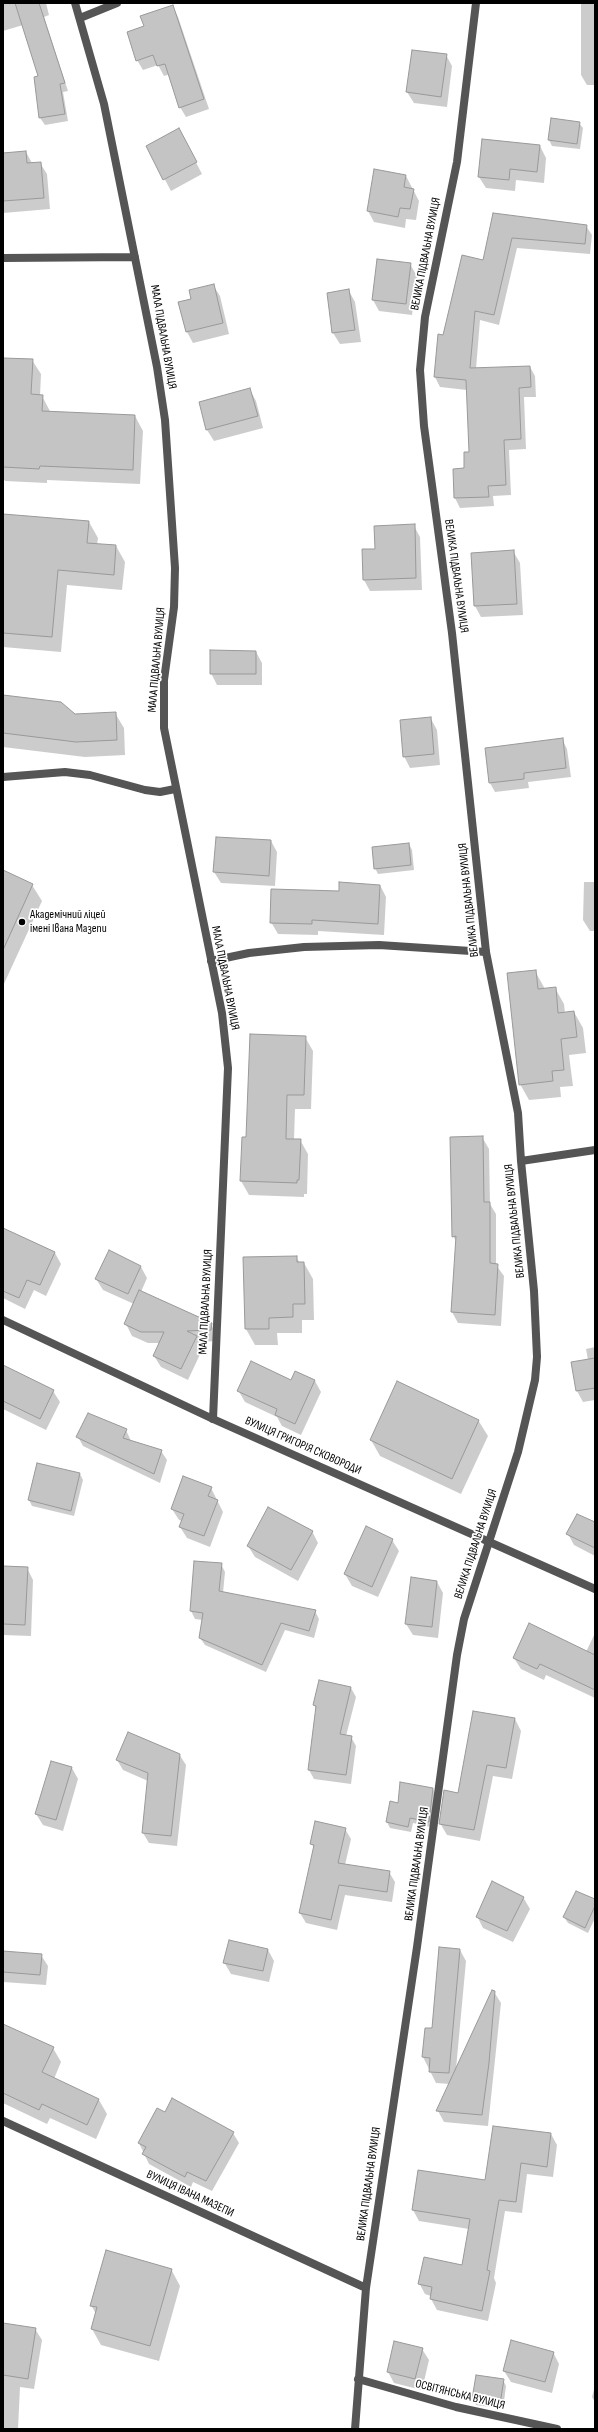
<!DOCTYPE html>
<meta charset="utf-8">
<style>
body{margin:0}
#map{position:relative;width:598px;height:2432px;overflow:hidden;background:#fff;font-family:"Sofia Sans Condensed",sans-serif}
canvas{display:block}
.frame{position:absolute;inset:0;border:4px solid #000;pointer-events:none}
</style>
<div id="map">
<canvas width="598" height="2432"></canvas>
<div class="frame"></div>
</div>
<script>
const g = document.querySelector('canvas').getContext('2d');
g.lineJoin = 'round';
function paint(path, color) { g.fillStyle = color; g.fill(path, 'evenodd'); }
const shape = rows => new Path2D(rows.map(r => 'M' + r).join(''));
function trace(path, color, width, dash) { g.strokeStyle = color; g.lineWidth = width; g.lineCap = dash ? 'butt' : 'round'; g.setLineDash(dash || []); g.stroke(path); }
function write(font, color, halo, rows, align = 'center') {
  g.font = font + ' "Sofia Sans Condensed",sans-serif'; g.lineWidth = 3.5; g.setLineDash([]); g.textBaseline = 'middle'; g.strokeStyle = halo; g.fillStyle = color; for (const [text, x, y, turn = 0] of rows) {
    g.save(); g.translate(x, y); g.rotate((+turn || 0) * Math.PI / 180); g.textAlign = isNaN(turn) ? turn : align; if (halo) g.strokeText(text, 0, 0); g.fillText(text, 0, 0); g.restore();
  }
}
paint(shape([
 [3,3,46,3,49,15,44,17,68,91,63,92,68,121,45,125,40,118,35,78,40,77,23,25,3,31],
 [581,3,595,3,595,85,587,85,581,75],
 [173,7,178,17,209,109,186,117,180,107,170,74,164,76,158,65,143,70,137,60,145,27],
 [446,55,452,66,447,107,414,103,407,92],
 [579,123,583,128,580,149,552,146,549,140],
 [185,141,202,174,171,191,147,146],
 [483,141,540,146,546,158,544,183,516,180,515,191,486,188,479,177],
 [26,152,32,163,40,163,47,174,50,209,3,213,3,154],
 [406,176,419,201,416,220,406,219,405,228,374,222,368,211],
 [493,214,586,226,592,235,590,254,517,248,499,325,480,320,476,369,530,367,535,376,536,397,524,397,526,449,509,450,511,495,493,496,494,506,460,508,455,498,470,453,467,390,440,387,435,377,439,336,444,336,484,261],
 [410,264,417,276,412,315,379,311,373,300],
 [213,285,220,296,229,334,193,343,187,332,192,300],
 [349,291,355,302,361,342,340,344,333,333,328,293],
 [3,359,32,360,41,374,40,396,42,396,51,413,135,416,143,431,140,484,47,480,47,483,5,481,3,478],
 [250,390,256,401,263,428,214,441,207,430,200,403],
 [3,515,89,522,98,538,97,545,116,546,125,562,122,590,67,585,61,652,3,647],
 [414,526,420,537,422,590,370,591,364,580],
 [513,551,520,563,523,615,481,617,475,606],
 [256,652,262,663,262,685,217,685,211,673],
 [3,696,75,715,115,713,124,728,125,755,85,757,3,747],
 [431,719,437,730,440,765,410,768,404,756],
 [562,739,567,749,571,777,528,782,529,788,495,792,490,783,486,749],
 [271,841,277,852,275,886,221,883,214,872],
 [409,844,412,850,414,870,378,874,375,868],
 [3,871,32,885,42,901,3,986],
 [584,882,595,882,595,931,590,931,583,920],
 [380,885,386,897,384,935,318,931,318,935,278,934,271,922,340,892],
 [535,971,545,989,555,988,564,1004,565,1013,574,1012,583,1028,586,1053,569,1055,573,1086,560,1087,561,1097,529,1100,520,1084],
 [305,1037,313,1051,311,1109,295,1109,294,1140,300,1140,308,1154,307,1194,304,1194,304,1197,249,1195,241,1181,247,1138],
 [482,1137,489,1149,490,1204,496,1214,496,1265,504,1276,501,1326,458,1323,452,1312,456,1241,453,1236],
 [7,1231,55,1253,61,1264,46,1296,34,1290,25,1309,3,1298,3,1239],
 [296,1257,300,1263,304,1263,313,1279,314,1320,302,1320,302,1333,277,1333,278,1345,255,1345,246,1329,244,1258],
 [141,1267,147,1278,141,1292,211,1324,217,1336,217,1341,199,1342,203,1348,188,1380,161,1367,154,1356,160,1343,148,1343,132,1336,126,1324,134,1304,103,1290,96,1279],
 [595,1347,595,1400,583,1402,577,1391,572,1363,588,1360,586,1349],
 [296,1372,315,1381,321,1392,301,1435,282,1426,277,1417,245,1402,238,1390,292,1381],
 [3,1379,53,1391,60,1402,46,1430,3,1409],
 [478,1420,488,1436,461,1494,380,1456,371,1440],
 [126,1430,131,1441,161,1451,167,1460,160,1483,83,1446,78,1437],
 [80,1474,83,1480,74,1516,32,1506,29,1500],
 [211,1488,223,1512,210,1547,187,1538,180,1527,182,1521,179,1520,172,1509],
 [595,1524,595,1556,574,1545,568,1534],
 [312,1531,318,1543,298,1581,255,1557,248,1546],
 [392,1540,399,1551,378,1597,352,1586,345,1574],
 [221,1564,225,1572,223,1593,315,1611,319,1619,314,1638,285,1630,266,1672,205,1645,200,1638,203,1620,195,1619,191,1611],
 [3,1567,27,1568,33,1580,31,1636,3,1635],
 [437,1582,443,1593,438,1638,413,1635,406,1624],
 [595,1633,595,1698,546,1675,544,1680,521,1669,514,1658,586,1652],
 [351,1688,356,1697,346,1736,351,1737,356,1746,351,1784,314,1779,309,1770,317,1710,314,1705],
 [515,1719,521,1731,512,1779,493,1776,480,1841,447,1835,440,1823,459,1794],
 [179,1754,186,1765,177,1846,149,1843,143,1833,148,1781,123,1770,117,1760],
 [72,1768,78,1779,63,1831,43,1825,36,1814],
 [433,1789,436,1795,431,1827,413,1823,411,1832,390,1828,387,1822,398,1804],
 [345,1829,351,1839,345,1865,389,1872,395,1882,392,1902,345,1895,337,1930,306,1923,300,1913,314,1849,312,1844],
 [523,1897,530,1909,513,1942,483,1928,477,1916],
 [595,1901,595,1918,588,1933,568,1923,564,1917],
 [268,1950,274,1961,269,1982,231,1974,224,1962],
 [460,1950,466,1961,456,2069,494,1992,501,2003,488,2126,444,2122,438,2111,450,2084,436,2083,423,2057],
 [3,1952,41,1955,48,1966,46,1985,3,1982],
 [3,2025,53,2048,61,2062,54,2079,99,2100,107,2114,96,2139,50,2118,47,2124,3,2103],
 [165,2113,233,2133,239,2143,212,2191,193,2182,191,2187,149,2164,139,2143],
 [551,2134,557,2145,553,2177,527,2174,522,2213,505,2211,494,2278,496,2283,488,2321,437,2310,431,2299,431,2296,425,2294,419,2283,463,2266,469,2229,419,2221,413,2210,486,2182],
 [171,2269,180,2286,159,2361,101,2345,92,2329,96,2314,91,2305],
 [3,2328,35,2329,42,2340,34,2389,20,2387,18,2429,3,2429],
 [422,2349,429,2360,422,2390,394,2383,388,2372],
 [553,2352,559,2364,552,2393,511,2382,504,2371],
 [503,2380,506,2386,503,2409,476,2405,473,2399],
 [595,2386,595,2402,592,2397]
]), '#0003');
const building = shape([
 [15,3,39,3,65,83,60,84,65,114,39,118,34,77,38,76,15,3],
 [173,5,204,99,179,108,165,64,157,66,153,55,136,61,127,32,144,26,140,16,173,5],
 [412,50,447,54,441,97,406,92,412,50],
 [551,118,580,122,577,144,548,140,551,118],
 [179,128,197,162,163,180,146,146,179,128],
 [482,139,540,145,537,172,510,169,509,180,478,177,482,139],
 [26,151,27,163,41,162,44,198,3,201,3,153,26,151],
 [374,169,406,175,404,187,414,189,410,209,400,208,398,217,367,211,374,169],
 [493,213,587,225,585,244,512,238,494,315,475,311,470,368,530,366,531,387,519,388,521,439,504,440,506,485,488,486,489,497,454,498,453,469,464,468,464,452,469,452,466,380,434,377,438,334,443,335,462,255,483,260,493,213],
 [377,259,411,263,406,304,372,300,377,259],
 [214,284,223,323,186,332,178,302,191,299,189,290,214,284],
 [349,289,355,330,332,333,327,293,349,289],
 [3,358,33,359,31,394,43,395,42,411,135,415,133,470,40,466,39,469,3,467,3,358],
 [250,388,258,416,206,430,199,402,250,388],
 [3,514,89,521,87,543,116,545,114,575,58,570,52,637,3,633,3,514],
 [415,524,416,578,363,580,362,549,375,549,374,526,415,524],
 [514,550,517,604,474,606,471,553,514,550],
 [210,650,256,651,256,674,210,674,210,650],
 [3,695,61,702,75,714,116,712,117,740,76,742,3,733,3,695],
 [431,717,434,754,403,757,400,720,431,717],
 [563,738,566,768,524,773,524,779,489,783,485,748,563,738],
 [216,837,271,840,269,876,213,872,216,837],
 [409,843,411,865,374,869,372,847,409,843],
 [3,870,33,884,3,950,3,870],
 [339,882,380,885,378,924,312,920,312,924,270,923,271,889,339,891,339,882],
 [536,970,538,989,556,987,558,1013,574,1011,577,1037,561,1039,564,1070,552,1071,553,1081,519,1085,507,973,536,970],
 [250,1034,306,1036,304,1095,287,1095,286,1139,301,1139,299,1180,297,1180,297,1183,240,1181,242,1137,246,1137,250,1034],
 [483,1136,484,1202,490,1202,490,1263,498,1264,495,1315,451,1312,456,1236,452,1237,450,1137,483,1136],
 [3,1228,55,1252,40,1285,27,1280,19,1298,3,1291,3,1228],
 [109,1250,141,1266,128,1294,95,1279,109,1250],
 [297,1256,297,1262,304,1262,305,1304,293,1304,293,1317,269,1318,269,1329,245,1329,243,1257,297,1256],
 [139,1290,212,1323,211,1330,187,1331,197,1336,181,1369,153,1356,164,1332,141,1332,124,1324,139,1290],
 [595,1358,595,1388,576,1391,571,1362,595,1358],
 [251,1361,291,1380,295,1371,315,1380,295,1424,275,1415,277,1409,237,1391,251,1361],
 [3,1365,54,1390,40,1419,3,1401,3,1365],
 [397,1381,479,1420,452,1479,370,1440,397,1381],
 [88,1413,127,1429,123,1438,162,1450,154,1474,76,1437,88,1413],
 [37,1463,80,1473,71,1511,28,1500,37,1463],
 [183,1476,212,1487,208,1496,218,1500,204,1536,179,1527,184,1514,171,1509,183,1476],
 [268,1507,313,1531,291,1570,247,1546,268,1507],
 [577,1514,595,1522,595,1548,566,1534,577,1514],
 [366,1526,393,1539,372,1587,344,1574,366,1526],
 [194,1561,222,1563,219,1591,316,1610,309,1631,281,1623,262,1665,199,1638,203,1613,190,1611,194,1561],
 [3,1566,28,1567,25,1625,3,1624,3,1566],
 [411,1577,437,1581,432,1627,405,1624,411,1577],
 [529,1623,595,1655,595,1690,540,1664,537,1669,513,1658,529,1623],
 [319,1680,351,1687,340,1734,352,1736,346,1775,308,1770,316,1706,313,1705,319,1680],
 [473,1711,515,1718,506,1768,487,1765,474,1830,439,1824,444,1790,458,1793,473,1711],
 [128,1732,180,1754,171,1836,142,1833,148,1773,116,1760,128,1732],
 [51,1761,72,1767,56,1820,35,1814,51,1761],
 [400,1782,433,1788,429,1822,410,1818,408,1827,386,1822,390,1801,398,1803,400,1782],
 [315,1821,346,1828,338,1863,390,1871,387,1892,339,1885,331,1920,299,1913,314,1845,310,1844,315,1821],
 [492,1881,524,1897,507,1931,476,1917,492,1881],
 [576,1891,595,1899,595,1906,585,1928,563,1917,576,1891],
 [229,1940,268,1949,263,1971,223,1963,229,1940],
 [439,1947,460,1949,449,2073,429,2072,430,2058,422,2057,425,2028,432,2028,439,1947],
 [3,1951,42,1954,40,1975,3,1972,3,1951],
 [492,1990,495,1991,489,2063,482,2115,436,2111,492,1990],
 [3,2024,54,2047,42,2072,99,2099,87,2125,42,2104,39,2110,3,2093,3,2024],
 [172,2098,234,2132,206,2181,187,2172,185,2177,142,2154,146,2147,138,2143,157,2108,165,2112,172,2098],
 [493,2126,551,2133,547,2167,521,2163,516,2202,499,2200,487,2270,490,2271,482,2311,430,2299,432,2287,418,2284,424,2257,462,2265,470,2219,412,2210,418,2170,485,2180,493,2126],
 [106,2250,172,2269,150,2346,91,2329,97,2307,90,2306,106,2250],
 [3,2323,36,2328,28,2379,3,2375,3,2323],
 [511,2340,554,2352,545,2382,503,2371,511,2340],
 [394,2341,423,2348,415,2379,387,2372,394,2341],
 [476,2375,504,2379,500,2404,472,2399,476,2375]
]);
paint(building, '#c4c4c4');
trace(building, '#999', 1);
trace(shape([
 [80,18,117,3],
 [3,777,65,772,90,775,145,790,160,792,175,789],
 [211,961,249,953,304,947,379,945,486,952]
]), '#555', 8);
trace(shape([
 [75,3,104,104,157,367,165,420,175,568,174,607,164,680,164,728,222,1013,228,1068,213,1419],
 [3,258,135,257],
 [521,1161,595,1150],
 [3,2121,366,2288],
 [358,2379,456,2407,557,2429],
 [355,2429,366,2288,417,1947,457,1655,464,1619,518,1452,535,1380,537,1357,534,1291,521,1161,518,1113,486,952,452,633,424,426,420,370,425,317,457,162,476,3]
]), '#555', 8);
trace(shape([
 [3,1320,213,1419,595,1589]
]), '#555', 8);
for (const [x, y, r, color] of [
 [22,922,4,"#000"]
]) { const dot = new Path2D(); dot.arc(x, y, r, 0, 2 * Math.PI); g.fillStyle = color; g.fill(dot); trace(dot, '#fff', 1.5); }
write('12px', '#000', '#fff', [
 ["ВЕЛИКА ПІДВАЛЬНА ВУЛИЦЯ",426,254,-79],
 ["МАЛА ПІДВАЛЬНА ВУЛИЦЯ",163,337,80],
 ["ВЕЛИКА ПІДВАЛЬНА ВУЛИЦЯ",456,576,82],
 ["МАЛА ПІДВАЛЬНА ВУЛИЦЯ",157,660,-85],
 ["ВЕЛИКА ПІДВАЛЬНА ВУЛИЦЯ",469,900,-96],
 ["МАЛА ПІДВАЛЬНА ВУЛИЦЯ",225,978,79],
 ["ВЕЛИКА ПІДВАЛЬНА ВУЛИЦЯ",515,1221,-96],
 ["МАЛА ПІДВАЛЬНА ВУЛИЦЯ",206,1302,-87],
 ["ВУЛИЦЯ ГРИГОРІЯ СКОВОРОДИ",303,1446,24],
 ["ВЕЛИКА ПІДВАЛЬНА ВУЛИЦЯ",476,1544,-72],
 ["ВЕЛИКА ПІДВАЛЬНА ВУЛИЦЯ",417,1864,-82],
 ["ВЕЛИКА ПІДВАЛЬНА ВУЛИЦЯ",369,2184,-82],
 ["ВУЛИЦЯ ІВАНА МАЗЕПИ",190,2194,25],
 ["ОСВІТЯНСЬКА ВУЛИЦЯ",460,2395,14]
]);
write('12px', '#000', '#fff', [
 ["Академічний ліцей",30,915],
 ["імені Івана Мазепи",30,929]
], 'left');
</script>
